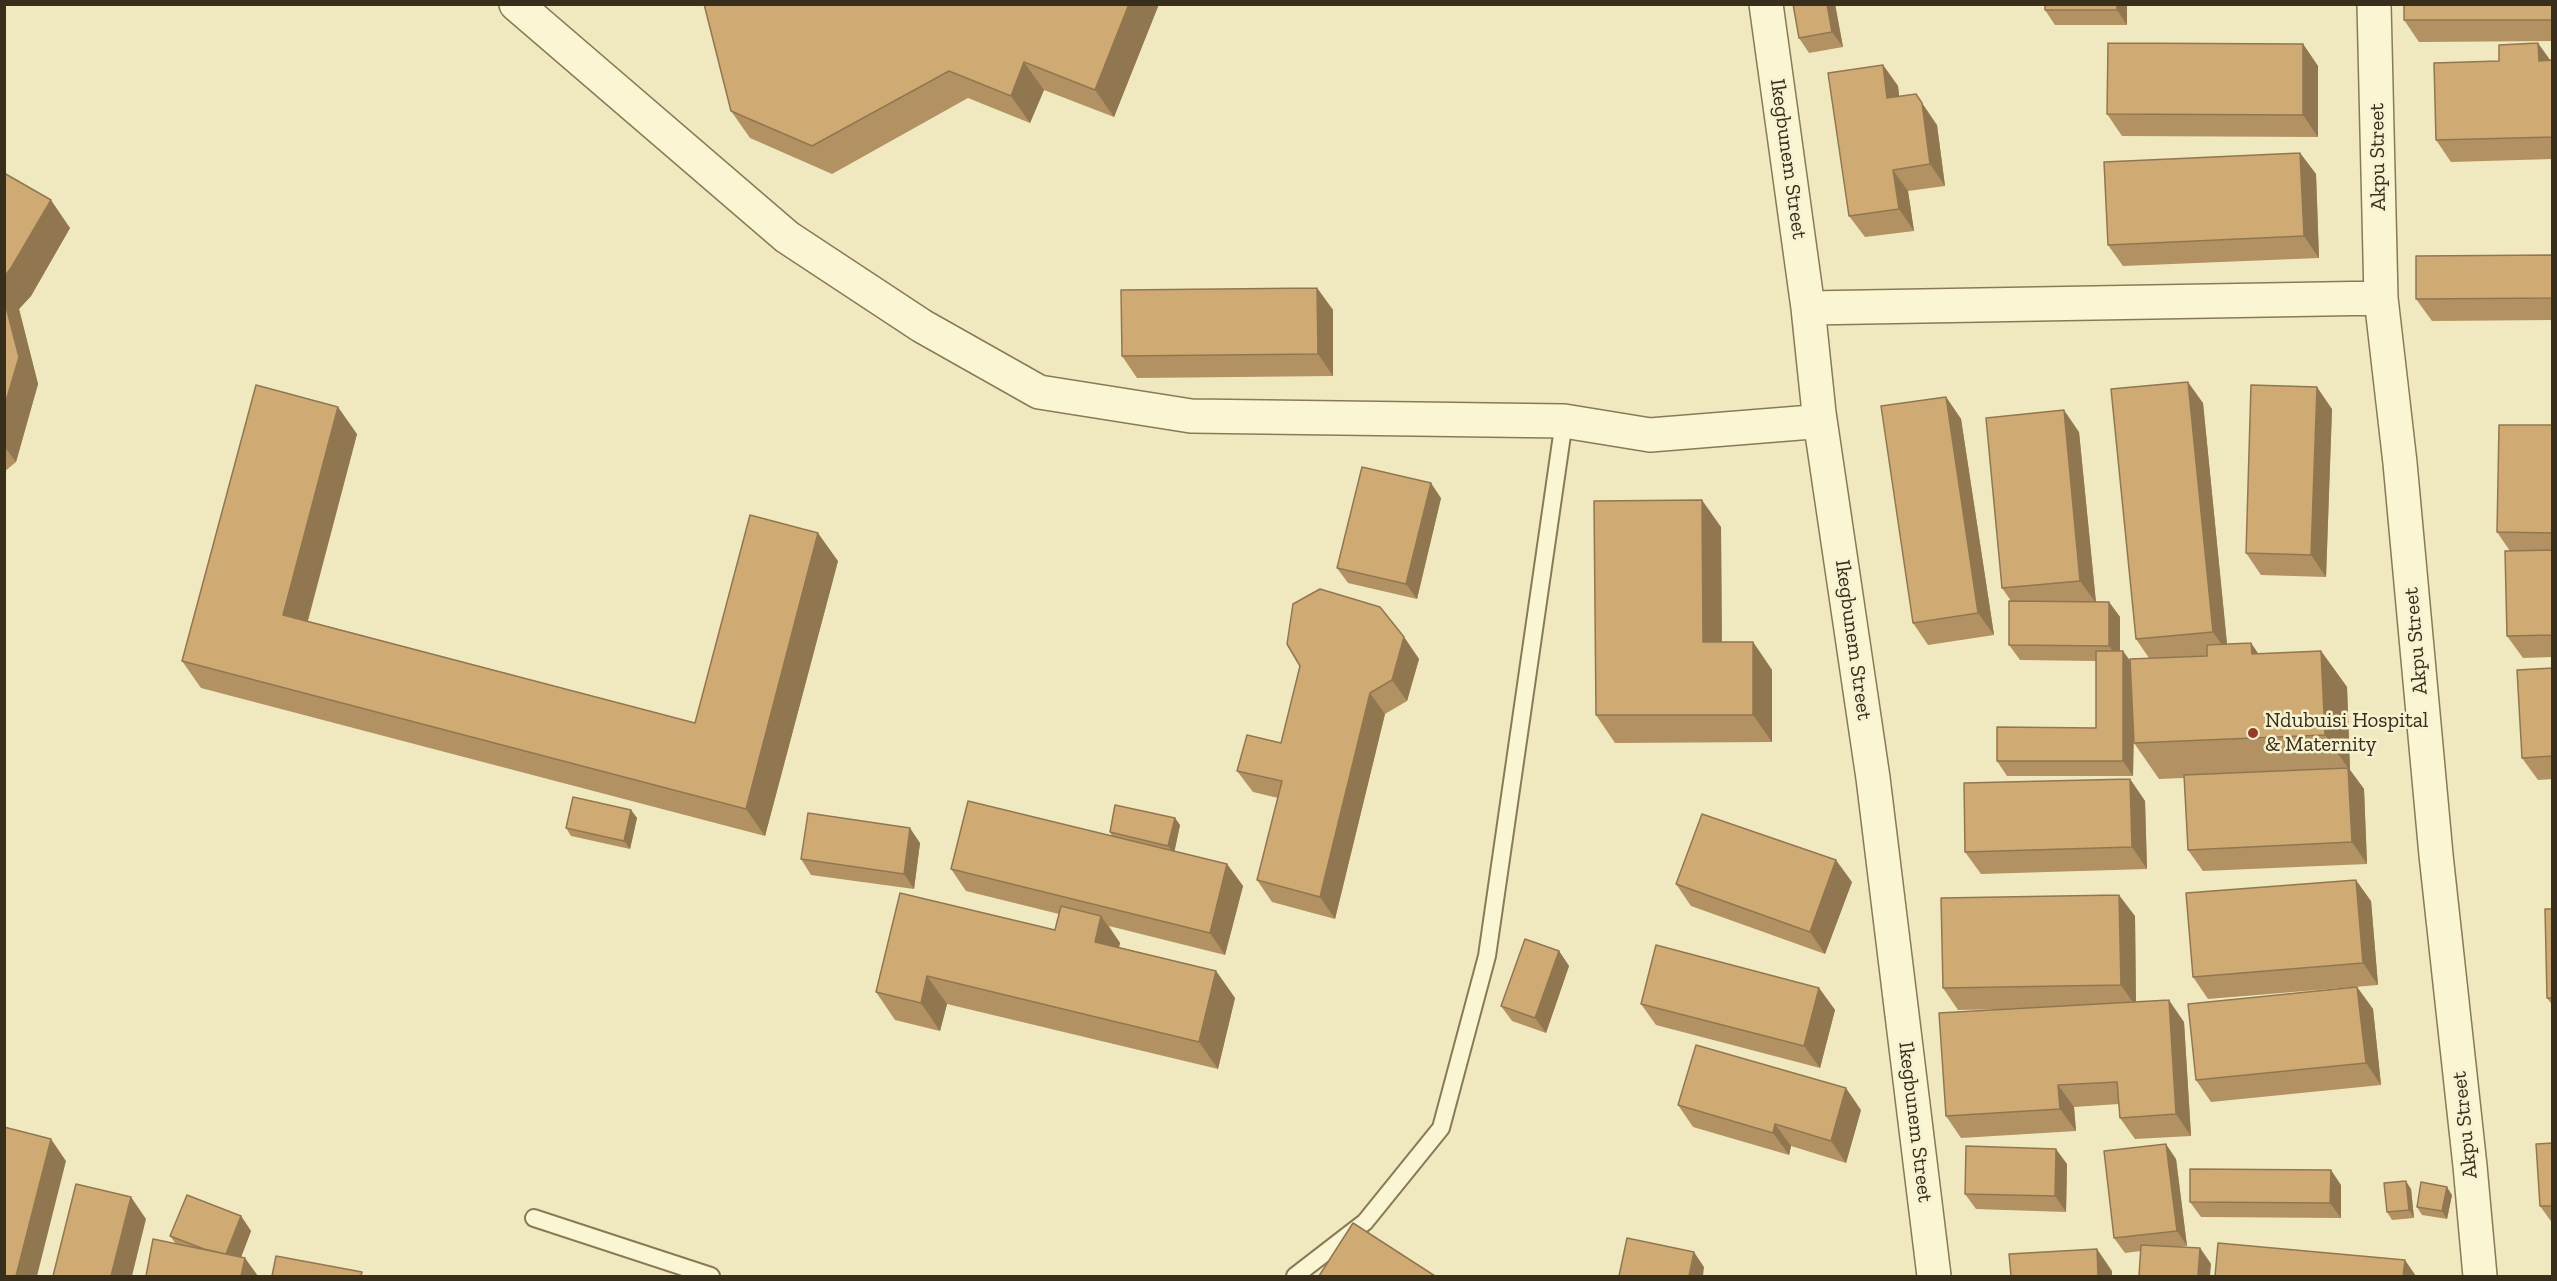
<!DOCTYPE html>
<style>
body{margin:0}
#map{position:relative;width:2557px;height:1281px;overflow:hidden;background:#f0e9bf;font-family:"Zilla Slab",serif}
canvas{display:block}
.frame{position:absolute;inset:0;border:6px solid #382e1c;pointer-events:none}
</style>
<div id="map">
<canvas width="2557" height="1281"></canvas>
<div class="frame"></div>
</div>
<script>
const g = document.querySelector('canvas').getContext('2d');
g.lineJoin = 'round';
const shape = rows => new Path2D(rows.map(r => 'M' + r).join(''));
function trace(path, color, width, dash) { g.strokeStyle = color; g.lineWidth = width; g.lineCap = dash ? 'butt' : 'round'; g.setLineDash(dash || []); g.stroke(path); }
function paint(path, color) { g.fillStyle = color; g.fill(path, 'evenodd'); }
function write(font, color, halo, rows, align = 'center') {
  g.font = font + ' "Zilla Slab",serif'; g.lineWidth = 5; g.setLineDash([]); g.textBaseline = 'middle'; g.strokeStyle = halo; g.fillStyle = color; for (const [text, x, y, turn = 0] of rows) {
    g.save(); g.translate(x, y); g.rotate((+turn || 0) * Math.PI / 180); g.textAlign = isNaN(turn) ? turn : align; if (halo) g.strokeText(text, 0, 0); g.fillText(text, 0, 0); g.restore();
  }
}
const lane = shape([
 [534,1218,711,1276],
 [1295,1276,1365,1222,1441,1128,1487,956,1564,421]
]);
const street = shape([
 [516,4,787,237,922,326,1039,392,1191,416,1564,421,1650,435,1812,422,1819,413],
 [1766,4,1808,308,1819,413,1873,778,1934,1276],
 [2374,4,2381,298,2400,463,2436,855,2470,1166,2480,1276],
 [1808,308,2381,298]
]);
trace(lane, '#897a57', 20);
trace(street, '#897a57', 36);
trace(lane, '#faf5d2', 16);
trace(street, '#faf5d2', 33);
paint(shape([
 [704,4,1159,4,1114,117,1044,90,1030,123,968,98,832,174,750,138,731,111],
 [1835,4,1843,47,1809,53,1799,38],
 [2127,4,2127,25,2055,25,2045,10],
 [2553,4,2553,41,2419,42,2404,20],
 [2303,44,2318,66,2318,137,2122,136,2107,114],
 [2550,60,2553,60,2553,159,2451,162,2436,140],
 [1883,65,1898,86,1899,96,1937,125,1945,186,1908,191,1914,231,1865,237,1849,216],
 [2300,153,2316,174,2319,258,2123,266,2108,245],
 [4,173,70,228,31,296,19,309,38,384,16,462,4,472],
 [2553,255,2553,320,2432,321,2416,299],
 [1317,288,1333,310,1333,376,1137,378,1122,356],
 [1946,397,1961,419,1994,635,1928,645,1913,623],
 [2203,403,2227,644,2251,643,2258,654,2321,651,2347,687,2350,770,2364,789,2367,864,2203,871,2188,850,2184,778,2159,779,2134,743,2134,739,2133,776,2007,776,1997,761,2096,728,2096,661,2020,660,2009,645,2011,601,2002,588,2079,432,2096,602,2109,602,2120,617,2120,651,2130,661,2149,658,2136,639],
 [2332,409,2326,577,2261,575,2246,553],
 [2553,425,2553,657,2523,658,2507,636,2510,551,2497,532],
 [357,434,308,621,695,723,838,561,765,836,201,688,182,661],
 [1441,498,1417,599,1348,583,1337,568],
 [1721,527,1722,642,1753,642,1772,670,1772,742,1615,743,1596,715],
 [1404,637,1419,659,1407,701,1385,714,1335,919,1272,902,1257,880,1278,798,1253,792,1237,771,1281,743,1300,666],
 [2553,668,2553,779,2538,780,2522,758],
 [2130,779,2145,801,2147,869,1981,874,1965,852],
 [631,810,637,818,630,849,571,836,566,828],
 [1175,818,1180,825,1174,851,1227,864,1243,886,1225,955,1109,926,1120,943,1119,947,1216,971,1235,998,1218,1069,947,1004,940,1031,895,1020,876,992,1055,930,1059,914,966,891,951,869,1112,836,1110,832],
 [920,843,914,889,811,875,801,859],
 [1852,882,1825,954,1691,906,1676,884],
 [2371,901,2378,985,2208,999,2193,977],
 [2553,909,2553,1006,2547,998],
 [2135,916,2136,1002,2184,1022,2191,1136,2135,1139,2120,1118,2119,1104,2074,1107,2076,1131,1961,1138,1946,1116,2020,1009,1958,1010,1943,988],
 [1559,951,1569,966,1546,1033,1512,1021,1501,1006],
 [2357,987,2373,1009,2381,1085,2211,1102,2196,1080],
 [1819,988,1835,1010,1820,1068,1656,1025,1641,1004],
 [1678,1105,1861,1110,1846,1163,1791,1146,1789,1155,1693,1127],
 [2553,1143,2553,1224,2540,1206],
 [2176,1159,2187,1246,2176,1247,2200,1248,2211,1264,2141,1251,2125,1253,2114,1238],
 [2067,1164,2066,1212,1976,1209,1965,1194],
 [2341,1185,2341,1218,2201,1217,2190,1202],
 [2411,1189,2414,1218,2392,1220,2387,1212],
 [2452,1195,2447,1219,2422,1215,2417,1207],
 [241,1216,251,1231,241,1257,176,1244,170,1236]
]), '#b29263');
paint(shape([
 [1129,4,1159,4,1114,117,1095,90],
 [1827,4,1835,4,1843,47,1832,32],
 [2117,4,2127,4,2127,25,2117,10],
 [2538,43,2553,64,2539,61],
 [2303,44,2318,66,2318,137,2303,115],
 [1024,62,1044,90,1030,123,1011,96],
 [1883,65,1898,86,1902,120,1887,98],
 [1916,94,1937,125,1945,186,1930,164],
 [2300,153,2316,174,2319,258,2304,236],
 [1893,170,1908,191,1914,231,1899,209],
 [51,200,70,228,31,296,19,309,38,384,16,462,4,446,4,277],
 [1317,288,1333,310,1333,376,1318,354],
 [2188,382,2203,403,2228,654,2213,632],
 [2317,387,2332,409,2326,577,2311,555],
 [1946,397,1961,419,1994,635,1978,613],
 [338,407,357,434,302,642,283,615],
 [2064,410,2079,432,2096,603,2080,581],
 [1431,483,1441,498,1417,599,1406,584],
 [1702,500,1721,527,1722,670,1703,642],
 [818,533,838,561,765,836,746,809],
 [2109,602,2120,617,2120,661,2109,646],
 [1404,637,1419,659,1407,701,1392,680],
 [1753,642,1772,670,1772,742,1753,715],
 [2251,643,2276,679,2252,654],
 [2123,651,2134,666,2133,776,2123,761],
 [2321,651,2347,687,2350,770,2364,789,2367,864,2352,842,2348,768,2325,735],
 [1370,693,1385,714,1335,919,1320,897],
 [2130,779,2145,801,2147,869,2132,847],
 [631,810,637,818,630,849,624,841],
 [1175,818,1180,825,1174,854,1168,846],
 [910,828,920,843,914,889,904,874],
 [1836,860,1852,882,1825,954,1810,932],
 [1227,864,1243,886,1225,955,1210,933],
 [2356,880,2371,901,2378,985,2363,963],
 [2119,895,2135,916,2136,1007,2121,985],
 [1101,916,1120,943,1114,969,1095,942],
 [1559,951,1569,966,1546,1033,1535,1018],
 [1216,971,1235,998,1218,1069,1199,1042],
 [927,976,947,1004,940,1031,921,1003],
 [2357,987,2373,1009,2381,1085,2366,1063],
 [1819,988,1835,1010,1820,1068,1804,1046],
 [2169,1000,2184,1022,2191,1136,2176,1114],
 [2058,1085,2074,1107,2076,1131,2060,1109],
 [1846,1088,1861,1110,1846,1163,1831,1141],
 [1775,1124,1791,1146,1789,1155,1773,1133],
 [51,1139,66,1161,37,1276,16,1276],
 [2166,1144,2176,1159,2187,1246,2177,1231],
 [2056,1149,2067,1164,2066,1212,2055,1196],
 [2331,1170,2341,1185,2341,1218,2330,1203],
 [2406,1181,2411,1189,2414,1218,2409,1210],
 [2447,1187,2452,1195,2447,1219,2442,1211],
 [131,1197,146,1219,132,1276,111,1276],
 [241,1216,251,1231,235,1273,225,1258],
 [2200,1248,2211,1264,2210,1276,2198,1276],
 [2097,1249,2112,1271,2112,1276,2098,1276],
 [1694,1252,1704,1267,1703,1276,1689,1276],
 [245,1258,258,1276,241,1276],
 [2405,1260,2416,1276,2403,1276]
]), '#917750');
const building = shape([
 [704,4,1129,4,1095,90,1024,62,1011,96,949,71,812,146,731,111,704,4],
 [1793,4,1827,4,1832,32,1799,38,1793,4],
 [2045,4,2117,4,2117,10,2045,10,2045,4],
 [2404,4,2553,4,2553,20,2404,20,2404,4],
 [2108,43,2303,44,2303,115,2107,114,2108,43],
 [2538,43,2539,61,2553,60,2553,137,2436,140,2434,63,2499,61,2499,45,2538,43],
 [1883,65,1887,98,1916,94,1922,103,1930,164,1893,170,1899,209,1849,216,1828,73,1883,65],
 [2300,153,2304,236,2108,245,2104,162,2300,153],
 [4,173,51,200,11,268,4,277,4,173],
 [2553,255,2553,298,2416,299,2416,256,2553,255],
 [1317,288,1318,354,1122,356,1121,290,1317,288],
 [4,299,19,357,4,408,4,299],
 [2188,382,2213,632,2136,639,2111,389,2188,382],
 [256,385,338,407,283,615,695,723,750,515,818,533,746,809,182,661,256,385],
 [2251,385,2317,387,2311,555,2246,553,2251,385],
 [1946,397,1978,613,1913,623,1881,406,1946,397],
 [2064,410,2080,581,2002,588,1986,418,2064,410],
 [2499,425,2553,425,2553,533,2497,532,2499,425],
 [1362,467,1431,483,1406,584,1337,568,1362,467],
 [1702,500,1703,642,1753,642,1753,715,1596,715,1594,501,1702,500],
 [2553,550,2553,635,2507,636,2505,551,2553,550],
 [1320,589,1380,607,1404,637,1392,680,1370,693,1320,897,1257,880,1282,781,1237,771,1247,735,1281,743,1300,666,1287,644,1293,604,1320,589],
 [2009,601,2109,602,2109,646,2009,645,2009,601],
 [2251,643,2252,654,2321,651,2325,735,2134,743,2130,659,2207,656,2207,645,2251,643],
 [2096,651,2123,651,2123,761,1997,761,1997,727,2096,728,2096,651],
 [2553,668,2553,756,2522,758,2517,670,2553,668],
 [2348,768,2352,842,2188,850,2184,775,2348,768],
 [2130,779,2132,847,1965,852,1964,783,2130,779],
 [573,797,631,810,624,841,566,828,573,797],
 [968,801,1227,864,1210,933,951,869,968,801],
 [1115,805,1175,818,1168,846,1110,832,1115,805],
 [808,813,910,828,904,874,801,859,808,813],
 [1702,814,1836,860,1810,932,1676,884,1702,814],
 [2356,880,2363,963,2193,977,2186,893,2356,880],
 [900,893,1055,930,1061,906,1101,916,1095,942,1216,971,1199,1042,927,976,921,1003,876,992,900,893],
 [2119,895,2121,985,1943,988,1941,898,2119,895],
 [2545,909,2553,909,2553,998,2547,998,2545,909],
 [1525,939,1559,951,1535,1018,1501,1006,1525,939],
 [1656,945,1819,988,1804,1046,1641,1004,1656,945],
 [2357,987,2366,1063,2196,1080,2188,1004,2357,987],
 [2169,1000,2176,1114,2120,1118,2117,1082,2058,1085,2060,1109,1946,1116,1939,1013,2169,1000],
 [1696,1045,1846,1088,1831,1141,1775,1124,1773,1133,1678,1105,1696,1045],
 [4,1127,51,1139,16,1276,4,1276,4,1127],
 [2553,1143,2553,1206,2540,1206,2536,1144,2553,1143],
 [2166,1144,2177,1231,2114,1238,2104,1151,2166,1144],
 [1966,1146,2056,1149,2055,1196,1965,1194,1966,1146],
 [2190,1169,2331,1170,2330,1203,2190,1202,2190,1169],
 [2406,1181,2409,1210,2387,1212,2384,1183,2406,1181],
 [2421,1182,2447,1187,2442,1211,2417,1207,2421,1182],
 [76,1184,131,1197,111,1276,53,1276,76,1184],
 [187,1195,241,1216,226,1254,204,1249,170,1236,187,1195],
 [1353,1223,1435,1276,1319,1276,1353,1223],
 [1627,1238,1694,1252,1689,1276,1619,1276,1627,1238],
 [153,1239,245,1258,241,1276,146,1276,153,1239],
 [2218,1243,2405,1260,2403,1276,2215,1276,2218,1243],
 [2141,1245,2200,1248,2198,1276,2139,1276,2141,1245],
 [2097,1249,2098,1276,2011,1276,2009,1254,2097,1249],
 [276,1256,362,1272,361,1276,272,1276,276,1256]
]);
paint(building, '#cfaa73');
trace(building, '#917750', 1.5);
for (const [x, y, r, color] of [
 [2253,733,6,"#9a3824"]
]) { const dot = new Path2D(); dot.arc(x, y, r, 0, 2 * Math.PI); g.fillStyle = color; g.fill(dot); trace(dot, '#f7f2cf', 2); }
write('21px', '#382e1c', '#f7f2cf', [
 ["Akpu Street",2378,157,-91],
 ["Ikegbunem Street",1788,159,82],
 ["Ikegbunem Street",1853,640,82],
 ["Akpu Street",2416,641,-95],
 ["Ikegbunem Street",1915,1122,83],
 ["Akpu Street",2465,1125,-96]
]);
write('21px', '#382e1c', '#f7f2cf', [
 ["Ndubuisi Hospital",2265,721],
 ["& Maternity",2265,745]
], 'left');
</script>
